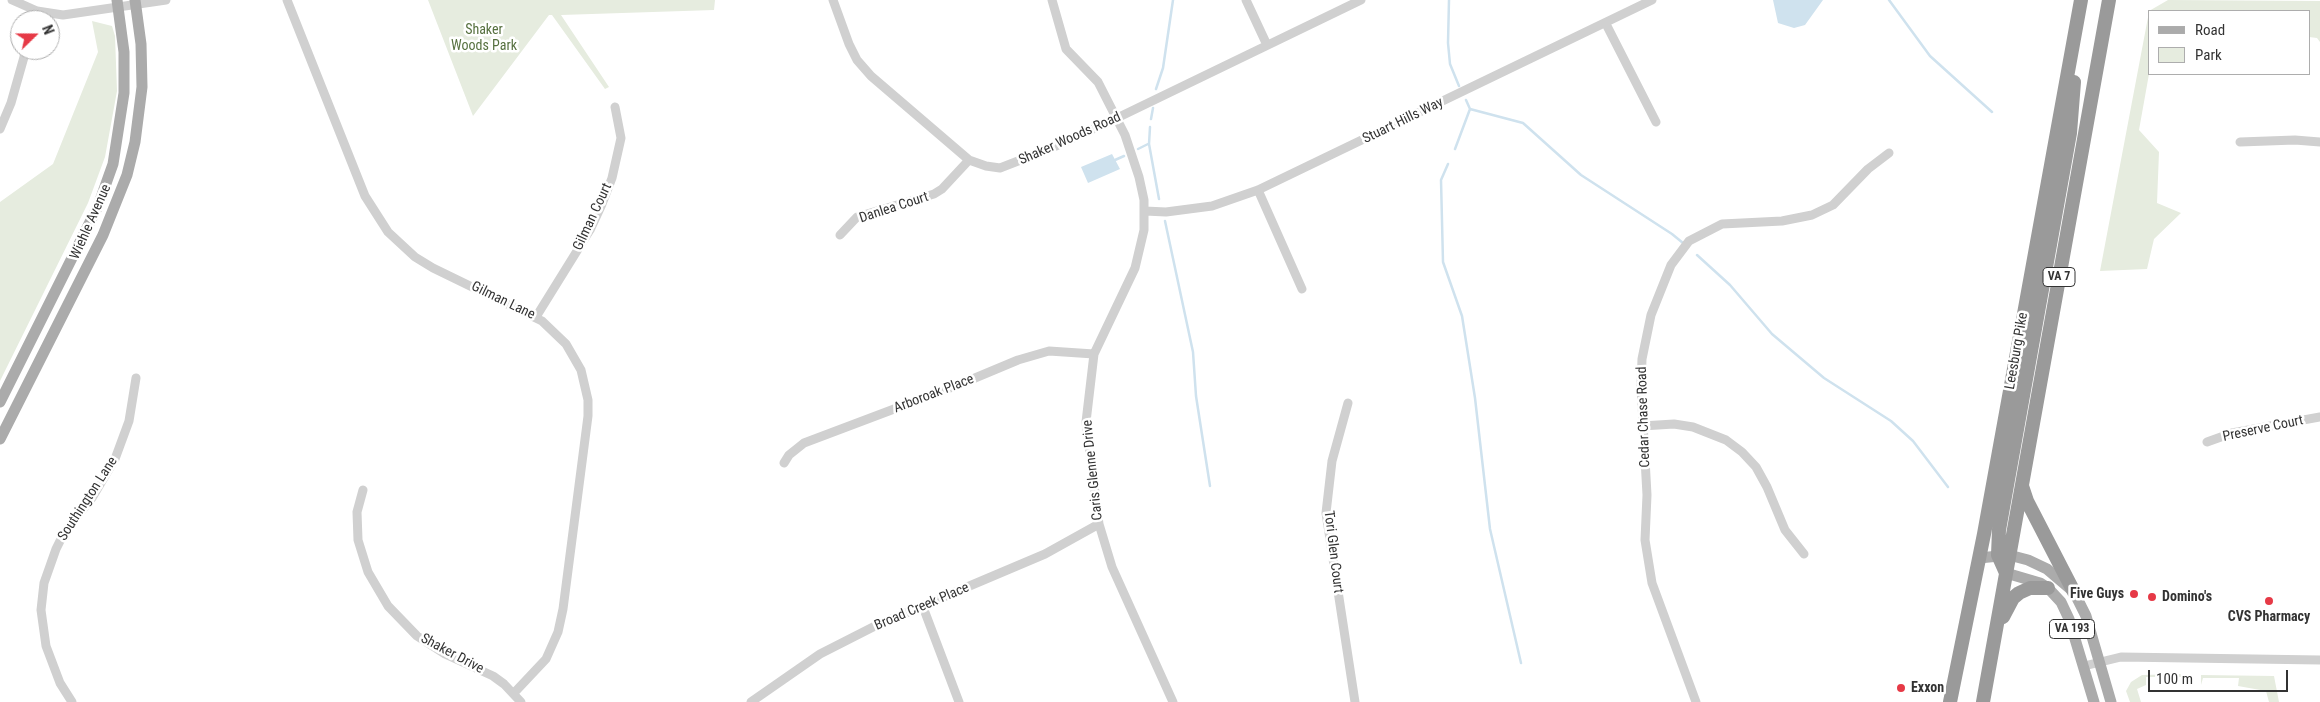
<!DOCTYPE html>
<style>
body{margin:0}
#map{position:relative;width:2320px;height:702px;overflow:hidden;background:#fff;font-family:"Roboto Condensed",sans-serif}
canvas{display:block}
.legend{position:absolute;left:2148px;top:10px;width:162px;height:65px;box-sizing:border-box;background:#fff;border:1px solid #adadad;margin:0;padding:6px 9px;list-style:none;font-size:15px;color:#333}
.legend li{display:flex;align-items:center;gap:10px;height:25px}
.legend b{width:25px;border:1px solid #adadad}
.north{position:absolute;left:10px;top:10px;width:50px;height:50px;box-sizing:border-box;background:#fff;border:1px solid #adadad;border-radius:50%;rotate:68deg;font-size:14px;font-weight:700;line-height:20px;text-align:center;color:#333}
.north::after{content:'';display:block;margin:auto;width:18px;height:22px;background:#e63946;clip-path:polygon(50% 0,100% 100%,50% 72%,0 100%)}
.scale{position:absolute;left:2148px;top:670px;width:140px;height:22px;box-sizing:border-box;border:2px solid #333;border-top:0;padding-left:6px;font-size:15px;line-height:18px;white-space:nowrap;color:#333;-webkit-text-stroke:4px #fff;paint-order:stroke}
</style>
<div id="map">
<canvas width="2320" height="702"></canvas>
<ul class="legend">
<li><b style="height:6px;background:#ababab"></b>Road</li>
<li><b style="height:14px;background:#e6ecdf"></b>Park</li>
</ul>
<div class="north">N</div>
<div class="scale">100 m</div>
</div>
<script>
const g = document.querySelector('canvas').getContext('2d');
g.lineJoin = 'round';
function paint(path, color) { g.fillStyle = color; g.fill(path, 'evenodd'); }
const shape = rows => new Path2D(rows.map(r => 'M' + r).join(''));
function trace(path, color, width, dash) { g.strokeStyle = color; g.lineWidth = width; g.lineCap = dash ? 'butt' : 'round'; g.setLineDash(dash || []); g.stroke(path); }
function write(font, color, halo, rows, align = 'center') {
  g.font = font + ' "Roboto Condensed",sans-serif'; g.lineWidth = 5; g.setLineDash([]); g.textBaseline = 'middle'; g.strokeStyle = halo; g.fillStyle = color; for (const [text, x, y, turn = 0] of rows) {
    g.save(); g.translate(x, y); g.rotate((+turn || 0) * Math.PI / 180); g.textAlign = isNaN(turn) ? turn : align; if (halo) g.strokeText(text, 0, 0); g.fillText(text, 0, 0); g.restore();
  }
}
paint(shape([
 [428,0,715,0,714,10,561,15,609,87,605,89,552,15,549,15,473,116],
 [2168,0,2320,1,2320,42,2317,38,2309,37,2309,11,2149,11],
 [2149,12,2149,74,2139,130,2159,152,2157,203,2181,213,2154,239,2147,269,2100,271],
 [92,21,112,26,115,36,117,91,105,157,88,203,0,381,0,202,53,164,98,52],
 [2186,674,2184,685,2182,677,2146,677,2146,685,2137,689,2141,702,2130,702,2126,691,2131,682,2142,675],
 [2201,675,2274,676,2279,702,2269,702,2266,691,2238,686,2239,678,2203,678,2201,685]
]), '#e6ecdf');
paint(shape([
 [1773,0,1823,0,1805,25,1794,28,1778,23],
 [1112,154,1120,169,1088,183,1081,167]
]), '#cfe2ee');
trace(shape([
 [1449,0,1448,43,1450,64,1459,86],
 [1889,0,1930,56,1992,112],
 [1156,89,1163,68,1173,0],
 [1466,100,1470,109],
 [1470,109,1523,123,1581,175,1672,234,1683,243],
 [1151,119,1153,108],
 [1150,127,1149,144,1159,199],
 [1138,149,1148,144],
 [1455,149,1470,109],
 [1115,160,1124,156],
 [1448,164,1441,180,1443,262,1462,316,1475,398,1490,529,1521,663],
 [1165,221,1193,352,1196,396,1210,486],
 [1697,255,1730,285,1772,334,1824,378,1891,421,1913,441,1948,487]
]), '#cfe2ee', 2.5);
trace(shape([
 [12,0,37,11,63,15,166,0],
 [287,0,365,196,388,232,415,257,433,268,542,321,566,344,581,370,588,400,588,416,563,609,558,632,546,659,514,693],
 [833,0,849,44,857,60,871,76,969,160,986,166,1000,168,1054,147,1117,118,1361,0],
 [1052,0,1066,49,1098,82,1125,135,1139,177,1144,200,1144,230,1135,268,1094,354,1086,422,1099,524,1112,567,1173,702],
 [1246,0,1267,45],
 [1606,24,1656,122],
 [0,129,11,103,26,50],
 [2240,142,2295,140,2320,142],
 [1258,190,1302,289],
 [1145,211,1166,212,1212,206,1258,190,1652,0],
 [840,235,857,217,934,194,942,189,969,160],
 [536,317,590,230,602,204,612,178,621,138,615,107],
 [1348,403,1332,461,1326,513,1355,702],
 [1642,426,1674,424,1693,427,1726,440,1742,452,1756,467,1767,487,1785,530,1804,554],
 [2207,442,2232,433,2320,417],
 [784,463,789,455,804,443,963,383,1018,360,1049,351,1094,354],
 [363,490,357,512,358,540,368,572,388,606,417,636,445,654,493,676,504,684,521,702],
 [923,607,959,702],
 [2084,666,2121,657,2320,660],
 [72,702,60,683,46,646,41,610,44,583,56,549,64,533,92,498,115,459,129,421,136,378],
 [751,702,820,654,875,626,1045,554,1099,524],
 [1696,702,1652,583,1645,540,1647,495,1641,386,1642,359,1651,315,1671,265,1689,241,1722,224,1782,221,1812,215,1833,205,1868,169,1889,153]
]), '#d0d0d0', 9);
trace(shape([
 [0,402,98,206,113,164,124,93,124,52,117,0],
 [0,439,103,235,127,175,135,142,142,87,141,44,135,0],
 [1979,558,2009,555,2028,560,2047,569,2074,592,2086,616,2111,702],
 [2006,573,2040,583,2048,588,2061,602,2069,619,2094,702]
]), '#ababab', 11);
trace(shape([
 [2022,486,2027,501,2074,592],
 [2006,573,1998,555,1999,530,2070,133,2074,82],
 [2003,617,2013,598,2019,593,2030,588,2048,588],
 [1950,702,1984,534,2081,0],
 [1983,702,2109,0]
]), '#9a9a9a', 14);
for (const [x, y, r, color] of [
 [2134,594,5,"#e63946"],
 [2152,597,5,"#e63946"],
 [2269,601,5,"#e63946"],
 [1901,688,5,"#e63946"]
]) { const dot = new Path2D(); dot.arc(x, y, r, 0, 2 * Math.PI); g.fillStyle = color; g.fill(dot); trace(dot, '#fff', 2); }
for (const [x, y, w] of [
 [2059,277,32],
 [2072,629,45]
]) { const box = new Path2D(); box.roundRect(x - w / 2, y - 9.5, w, 19, 4); g.fillStyle = '#fff'; g.fill(box); trace(box, '#333', 1); }
write('bold 12px', '#333', null, [
 ["VA 7",2059,277],
 ["VA 193",2072,629]
]);
write('14px', '#56703f', '#fff', [
 ["Shaker",484,30],
 ["Woods Park",484,46]
]);
write('14px', '#333', '#fff', [
 ["Stuart Hills Way",1403,121,-26],
 ["Shaker Woods Road",1070,139,-24],
 ["Danlea Court",894,208,-18],
 ["Gilman Court",593,217,-65],
 ["Wiehle Avenue",91,222,-66],
 ["Gilman Lane",503,301,26],
 ["Leesburg Pike",2017,351,-80],
 ["Arboroak Place",934,394,-21],
 ["Cedar Chase Road",1644,417,-92],
 ["Preserve Court",2263,429,-12],
 ["Caris Glenne Drive",1093,470,-96],
 ["Southington Lane",88,499,-57],
 ["Tori Glen Court",1333,552,83],
 ["Broad Creek Place",922,607,-23],
 ["Shaker Drive",452,654,28]
]);
write('bold 14px', '#333', '#fff', [
 ["Five Guys",2124,594,"right"],
 ["Domino's",2162,597],
 ["CVS Pharmacy",2269,617,"center"],
 ["Exxon",1911,688]
], 'left');
</script>
